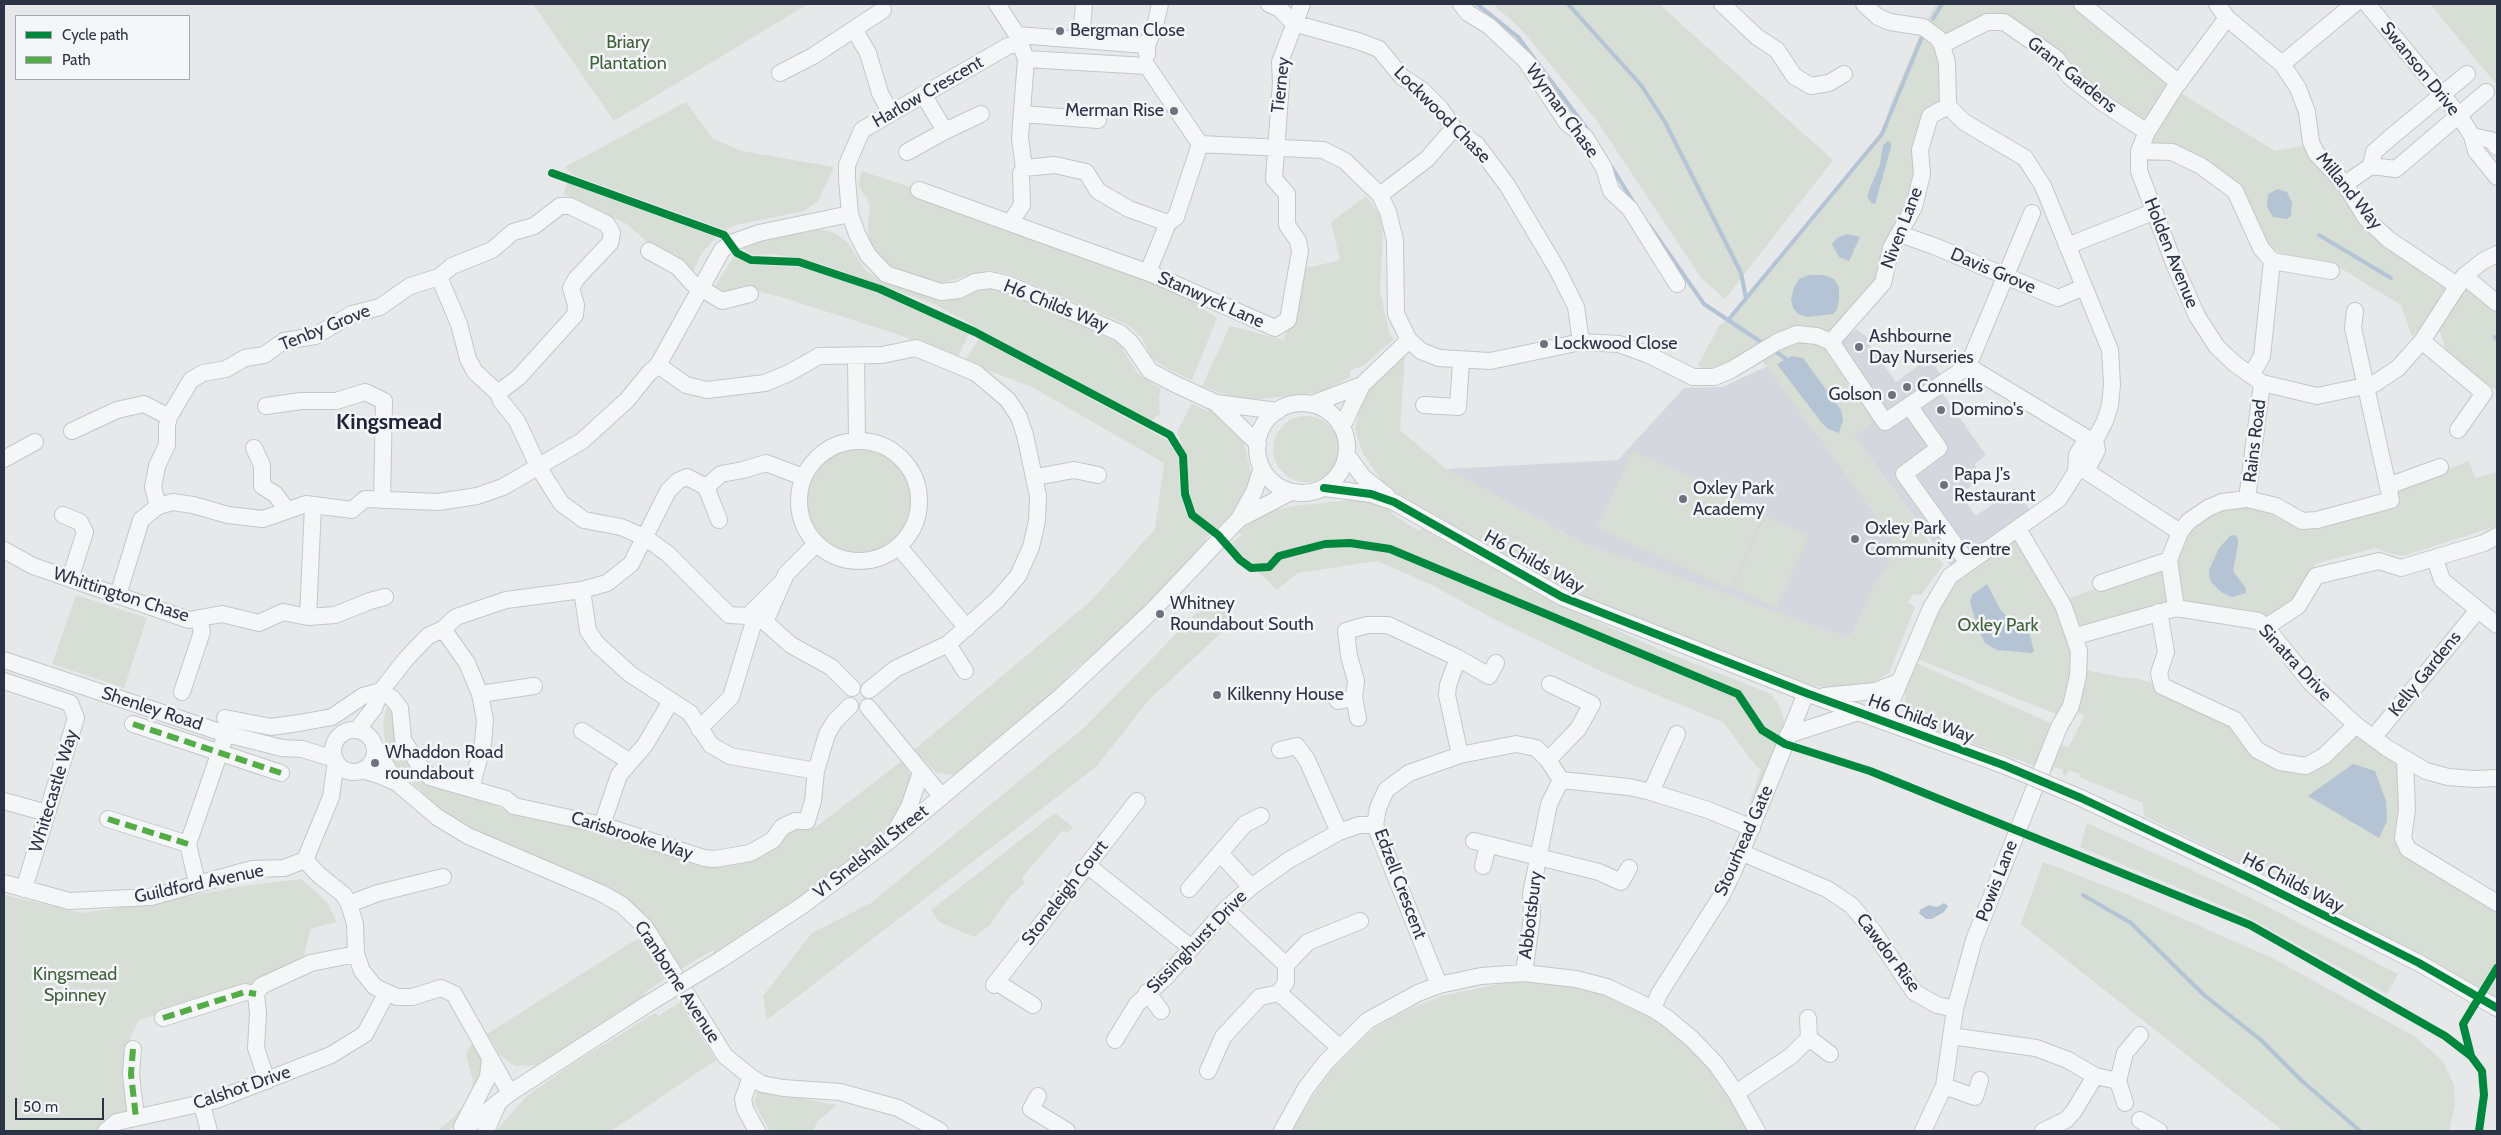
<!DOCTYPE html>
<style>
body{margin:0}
#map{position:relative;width:2501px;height:1135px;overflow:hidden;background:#e6e8ea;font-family:Cabin,sans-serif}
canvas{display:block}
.frame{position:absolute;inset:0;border:5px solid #2b3445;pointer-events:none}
.legend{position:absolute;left:15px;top:15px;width:175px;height:65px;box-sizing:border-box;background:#f4f6f9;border:1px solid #a4a8b1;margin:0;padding:6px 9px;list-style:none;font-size:15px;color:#2b3445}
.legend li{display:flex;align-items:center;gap:10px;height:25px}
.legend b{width:25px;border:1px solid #a4a8b1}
.scale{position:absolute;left:15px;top:1098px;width:89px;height:22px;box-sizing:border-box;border:2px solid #2b3445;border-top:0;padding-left:6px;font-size:15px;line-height:18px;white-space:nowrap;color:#2b3445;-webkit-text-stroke:4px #f4f6f9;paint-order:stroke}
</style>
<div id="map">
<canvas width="2501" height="1135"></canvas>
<div class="frame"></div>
<ul class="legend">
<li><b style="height:6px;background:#00873e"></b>Cycle path</li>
<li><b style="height:6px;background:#54ac47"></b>Path</li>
</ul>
<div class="scale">50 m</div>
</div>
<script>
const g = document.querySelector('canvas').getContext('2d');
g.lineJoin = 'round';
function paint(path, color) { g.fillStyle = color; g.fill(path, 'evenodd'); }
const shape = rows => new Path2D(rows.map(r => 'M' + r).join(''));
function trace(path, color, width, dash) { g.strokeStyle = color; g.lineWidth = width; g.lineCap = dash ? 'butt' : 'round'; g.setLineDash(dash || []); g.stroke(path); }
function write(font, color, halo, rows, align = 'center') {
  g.font = font + ' Cabin,sans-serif'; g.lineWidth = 5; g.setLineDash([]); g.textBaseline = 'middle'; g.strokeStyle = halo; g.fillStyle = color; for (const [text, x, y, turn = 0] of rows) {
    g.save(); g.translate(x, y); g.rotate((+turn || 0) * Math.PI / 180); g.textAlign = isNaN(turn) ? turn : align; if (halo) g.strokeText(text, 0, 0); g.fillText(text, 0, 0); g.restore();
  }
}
paint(shape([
 [1856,329,1870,339,1868,342,1896,382,1929,358,1941,375,1935,380,1944,396,1986,455,1974,464,1983,478,1960,494,1976,516,2015,488,2032,513,1952,568,1853,435,1872,423,1823,354],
 [1768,366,1891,536,1896,551,1872,590,1852,634,1846,637,1587,545,1446,469,1618,460,1684,388,1722,387]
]), '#d4d7dd');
paint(shape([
 [533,4,808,4,614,121],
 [1493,4,1659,4,1833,160,1725,299,1702,279,1597,121,1522,30],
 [1936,4,2071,4,2174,89,2275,151,2302,146,2316,153,2366,218,2457,286,2464,276,2497,303,2497,390,2481,380,2446,350,2441,334,2431,319,2412,336,2401,305,2342,269,2292,259,2273,249,2261,236,2241,196,2151,144,2173,92,2145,121,2103,103,2004,22,1943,45,1948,106,1930,116,1922,174,1883,283,1831,342,1882,416,1853,435,1914,518,1943,565,1921,595,1913,594,1908,603,1915,607,1889,673,1866,686,1840,688,1803,685,1577,596,1500,552,1468,537,1386,486,1363,454,1355,429,1363,395,1405,353,1400,430,1446,469,1587,545,1846,637,1852,634,1872,590,1896,551,1891,536,1758,355,1714,377,1698,365,1719,326,1729,319,1882,134,1890,106,1923,27],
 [2430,4,2497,4,2497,85],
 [686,102,713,139,742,151,834,167,818,201,804,211,735,225,726,230,598,184,571,174,565,167],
 [861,171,919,190,1148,272,1217,318,1192,380,1166,368,1152,358,1142,338,1130,326,1007,273,988,270,942,283,925,280,886,264,875,251,869,237,868,223,870,209,868,200,859,187],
 [567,183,716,237,702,253,692,273,678,256,647,242,627,224,564,194],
 [1366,196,1379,214,1383,231,1380,292,1390,334,1394,339,1364,365,1350,371,1350,377,1322,392,1260,399,1232,397,1202,386,1230,326,1284,340,1298,270,1340,260,1331,222],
 [815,228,835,233,848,243,865,270,881,281,940,300,979,289,997,288,1119,343,1138,374,1161,389,1159,398,1160,414,1149,422,936,305,828,266,799,258,772,254,752,255,738,245],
 [735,255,752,265,800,267,853,284,878,293,969,334,957,358,903,336,781,297,752,290,725,292,715,286],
 [979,339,1167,440,1178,457,1180,493,1185,510,1190,520,1196,511,1190,500,1187,456,1177,432,1191,405,1193,404,1207,411,1208,407,1218,414,1243,440,1251,473,1249,489,1229,522,1226,519,1205,539,1209,543,1119,635,1073,670,1049,700,964,773,952,775,937,773,914,750,1091,601,1155,529,1164,463,1032,387,964,361],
 '1273 449a33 33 0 1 1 66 0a33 33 0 1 1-66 0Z',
 '807 501a53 53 0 1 1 106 0a53 53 0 1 1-106 0Z',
 [1633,451,1765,511,1731,589,1597,528],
 [2469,461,2475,478,2497,472,2497,526,2403,556,2391,554,2375,548,2315,564,2299,597,2272,618,2176,608,2069,636,2071,667,2125,678,2135,678,2162,686,2235,720,2257,750,2306,766,2356,725,2405,759,2403,838,2497,903,2497,1001,2254,869,2144,816,2143,803,2079,777,2080,774,2069,770,2066,776,2062,774,2063,770,2054,767,2052,772,1919,724,1907,711,1904,689,1912,661,2059,727,2054,742,2069,747,2085,715,2062,707,2059,715,1915,658,1940,605,1958,577,2016,538,2055,604,2169,560,2189,521,2247,499,2302,521,2392,492],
 [1360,499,1392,510,1391,513,1409,525,1419,531,1422,528,1556,603,1663,651,1771,694,1780,707,1784,721,1782,733,1753,816,1744,820,1761,769,1756,766,1723,722,1611,676,1492,618,1430,584,1377,561,1298,573,1277,590,1230,544,1242,535,1239,532,1264,513,1293,506],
 [1765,516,1809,536,1776,608,1733,588],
 [76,595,147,618,124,688,52,664],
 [1208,601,1236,619,1148,701,1096,767,767,1020,763,996,812,933,871,903,1086,726],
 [388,704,390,704,410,760,491,802,497,807,533,818,559,820,711,865,727,865,756,860,770,851,785,833,797,828,816,827,902,761,912,778,895,821,885,833,837,873,715,954,713,950,677,971,646,924,488,842,427,802,430,799,403,774,386,750,383,723],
 [1055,813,1073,827,1069,832,1062,831,1022,877,1025,883,1010,896,990,925,974,937,939,922,931,910],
 [2087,823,2229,887,2398,974,2387,994,2242,914,2080,847],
 [2043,862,2127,894,2272,958,2414,1036,2442,1060,2454,1084,2455,1106,2449,1131,2283,1131,2021,924],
 [301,879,326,901,337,922,312,928,309,933,303,962,225,995,139,1020,131,1035,128,1086,130,1111,108,1118,99,1131,4,1131,4,895,82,913,154,903,243,886],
 [640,939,666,978,644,993,646,998,540,1065,515,1066,501,1056,487,1034,632,942],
 [1515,981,1562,981,1614,999,1658,1020,1693,1048,1737,1102,1750,1131,1291,1131,1317,1090,1334,1067,1372,1030,1405,1011,1441,996],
 [682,1001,689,1018,716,1060,611,1131,496,1131,527,1096,568,1067,655,1013,658,1016],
 [478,1040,485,1070,458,1122,448,1131,438,1131,455,1116,471,1095,473,1081,466,1055,470,1046],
 [758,1090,837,1105,818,1121,813,1131,770,1131,754,1103]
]), '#d6ded6');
paint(shape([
 [1888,141,1891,143,1891,147,1875,204,1871,203,1867,196,1880,164,1883,145],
 [2278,189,2287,192,2292,203,2291,216,2287,219,2273,217,2267,207,2268,194],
 [1847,234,1860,237,1849,261,1839,257,1832,244,1837,238],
 [1809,275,1824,275,1834,279,1839,287,1839,299,1837,310,1833,314,1807,317,1798,314,1793,308,1791,299,1794,288,1799,279],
 [1792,356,1803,358,1841,410,1843,420,1839,433,1828,429,1821,422,1777,364],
 [2235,535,2238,538,2238,545,2233,571,2245,587,2246,593,2232,597,2221,592,2211,582,2209,576,2209,570,2219,548,2230,536],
 [1987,584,2000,609,2008,618,2022,630,2029,632,2034,651,2032,653,1997,650,1985,643,1978,629,1970,602,1972,595],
 [2353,764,2375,771,2386,801,2387,821,2379,838,2308,796],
 [1944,903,1948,906,1944,912,1932,919,1926,919,1919,913,1920,910,1929,905,1937,907]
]), '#b4c4d5');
trace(shape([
 [1477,4,1518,37,1590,133],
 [1568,4,1641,85,1665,122,1741,273,1746,298],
 [1933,19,1942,4],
 [1611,166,1634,203],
 [1649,225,1704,304,1764,344],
 [2319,235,2391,278],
 [1729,319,1882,134,1922,37],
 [2495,337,2497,339],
 [1772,349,1786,359],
 [2083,895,2131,923,2204,995,2261,1040,2302,1081,2360,1131]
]), '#b4c4d5', 4);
const minor = shape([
 [997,4,1017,35,1026,59,1020,138,1024,168,1055,165,1086,172,1098,191,1129,209,1168,223,1176,217,1200,144],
 [1269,4,1280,9,1293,23,1358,41,1379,49,1402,77,1422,90,1440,108,1454,128,1477,145,1507,185,1557,269,1576,307,1581,342],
 [1461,4,1468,13,1489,26,1526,61,1567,123,1585,137,1604,168,1611,191,1630,209,1677,284],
 [1722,4,1757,37,1777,50,1794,76,1811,86,1829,83,1844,74],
 [1864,4,1878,17,1890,22,1923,27,1938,38,1942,45,1947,63,1948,106,1964,122,2025,158,2043,186,2110,350,2112,384,2110,405,2105,421,2095,440,2097,450,2086,471],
 [2082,4,2179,83],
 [2217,4,2227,18,2282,64,2298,88,2307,112,2311,142,2316,153,2345,184,2366,218,2388,239,2458,286],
 [2367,4,2459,115,2472,136,2491,140,2497,147],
 [2227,18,2174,89,2147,132,2139,151,2139,171,2175,266,2197,316,2217,347,2235,364,2262,383,2317,396,2374,384,2398,368,2422,341,2464,276,2483,261,2497,254],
 [854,29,868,53,880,93,890,112],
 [1017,35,1147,45],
 [1081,39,1084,4],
 [1019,44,1008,46,862,130,847,165,847,179,850,214,857,234,868,255,886,274,941,292,959,290,975,282,990,280,1008,284,1120,333,1131,343,1150,371,1175,384,1216,403,1278,411],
 [1942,45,1987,22,2004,22,2056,58,2070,77,2103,103,2147,132],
 [1147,54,1147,45,1155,26,1160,4],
 [1026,59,1147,66,1200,144,1323,150,1345,161,1380,195,1388,212,1395,240,1396,314,1409,340,1421,351,1439,358,1490,361,1581,342,1619,344,1649,355,1693,377,1714,377,1731,370,1777,342,1797,334,1817,336,1831,342,1885,422,1968,366],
 [2282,64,2354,4],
 [780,73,813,56,883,10],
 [923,94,945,131,981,114],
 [1022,114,1098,120],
 [2472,136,2476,151,2497,177],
 [2139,151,2172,152,2201,166,2235,191,2261,248,2272,261,2331,271],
 [907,152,945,131],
 [2371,166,2396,169,2486,92],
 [1024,168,1021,173,1022,205,1010,223,1152,274,1275,328,1288,320,1300,251,1298,241,1287,225,1287,194,1274,179,1281,82,1280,62,1302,4],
 [2345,184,2371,166,2374,152,2391,137,2467,74],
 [919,190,1010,223],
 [1380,195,1427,159,1454,128],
 [1900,234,1934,246,2058,298,2084,287],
 [2067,246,2153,212],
 [649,251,678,267,692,283,722,301,750,294],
 [1148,272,1168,223],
 [2464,276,2497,303],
 [439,277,459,324,468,359,475,372,498,393,501,401,517,421,539,468,561,503,584,520,621,527,646,538,668,554,729,615,748,616,765,622,791,645,831,667,852,688],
 [2422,341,2484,393,2458,430],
 [1831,342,1883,283,1891,248,1914,207,1922,174,1920,150,1930,116,1948,106],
 [856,356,857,440],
 [658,365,686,385,707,390,765,383,789,373,819,356,882,355,916,348,976,373,1008,400,1019,417,1025,435,1038,496,1037,521,1031,547,1018,576,997,600,948,644,895,669,869,690],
 [1968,366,2032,213],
 [1968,366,2087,438,2095,440],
 [2252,374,2262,356,2272,261],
 [1216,403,1258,444],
 '1257 448a45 45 0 1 1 90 0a45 45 0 1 1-90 0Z',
 [1312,404,1362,385],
 [1424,405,1458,407,1461,361],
 [266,406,301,401,336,401,365,392,384,401,382,500],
 [1910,407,1939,448,1904,474,1968,563],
 [1342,427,1362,385,1409,340],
 [72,431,117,410,144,404,169,417],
 '799 501a60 60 0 1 1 120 0a60 60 0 1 1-120 0Z',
 [254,448,262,465,262,486,275,494,287,510],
 [1347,455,1363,477,1387,496],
 [4,459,35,442],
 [2086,471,2180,532],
 [1036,477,1074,470,1098,475],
 [2388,486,2440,467],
 [706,487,721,474,743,470,766,463,803,477],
 [1324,488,1371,494,1394,502,1562,597,1806,693,2003,765],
 [2247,499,2262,383],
 [158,506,153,487,157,466,167,445,167,425,169,417,191,380,203,373,226,369,245,358,264,355,284,341,315,336,352,314,380,307,410,286,439,277,452,266,492,250,513,232,534,226,560,206,570,206,607,224,612,233,610,243,576,279,571,288,576,305,575,315,519,377,498,393],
 [63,515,80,522,85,532,70,579],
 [1239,519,1291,492],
 [899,547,967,628],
 [4,550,33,566,189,620,222,614,259,623,283,612,308,617,335,615,370,601,385,597],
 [2435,559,2442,580,2497,625],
 [2101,583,2169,560],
 [582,590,588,631,597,644,630,674,690,713,711,745,730,756,816,771],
 [118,595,141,520,158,506,173,502,193,505,228,515,263,519,306,504,352,510,365,499,438,502,477,496,503,487,582,441,627,400,649,373,658,365,722,250,731,243,759,233,850,214],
 [2176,608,2169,560,2180,532,2189,521,2208,508,2222,502,2247,499,2276,506,2302,521,2317,520,2391,500,2353,328,2355,311],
 [2159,612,2166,652,2159,673,2162,686,2235,720,2257,750,2280,762,2306,766,2324,756,2356,725],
 [748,616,779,585],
 [308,617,313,506],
 [765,622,786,574,816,544],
 [2266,627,2298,606,2316,576,2379,561,2401,568,2484,543,2497,536],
 [443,629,467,663,480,694,485,720,483,743,471,789],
 [2076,636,2176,608,2258,621,2266,627,2310,682,2356,725,2387,748,2426,771,2448,777,2475,779,2497,778],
 [948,644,965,671],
 [1458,658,1489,676,1496,663],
 [4,660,226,734,282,748,302,749,335,759],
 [4,681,70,703,76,718,24,889],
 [182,692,202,632,199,619],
 [480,694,534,686],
 [1824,696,1875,691,1899,682],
 [1338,701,1354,698],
 [868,707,942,797],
 [225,718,271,727,299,723,332,717,363,696,381,691,392,698,400,708,403,740,420,766,430,777,506,799,514,806,602,825,704,858,715,859,750,853,773,840,782,827,795,821,807,821,813,801,816,771,827,734,835,721,850,706],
 [1358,718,1354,698,1356,681,1349,656,1346,631,1367,625,1388,625,1458,658,1448,685,1447,695,1460,755],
 [1883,721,1931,608,1950,576,2059,499,2076,472,2077,455,2087,438],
 [133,724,281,773],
 [699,729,731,697,755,618],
 [357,730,374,708,381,691,406,659,428,636,443,629,456,617,506,600,582,590,607,583,631,564,668,491,678,481,687,477,706,487,719,520],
 '333 751a21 21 0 1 1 42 0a21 21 0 1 1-42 0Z',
 [582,731,630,762],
 [1788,735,1859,712],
 [2373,738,2478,610],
 [375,748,397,783],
 [1280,750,1297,746,1307,760,1339,832],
 [2405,759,2407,810,2403,838,2408,849,2497,903],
 [1548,760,1578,729,1592,704,1550,684],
 [336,761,331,797,305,860,319,875,344,895,349,904,355,924,356,954,362,971,375,987,397,997,412,997,441,988,454,994,510,1093],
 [362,770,379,775,397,783,437,817,468,836,601,893,622,905,645,927,725,1056,751,1077,762,1084,783,1088,840,1092,898,1108,940,1131],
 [1651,792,1677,734],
 [2081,798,2256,881,2419,963,2497,1008],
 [4,801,47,813],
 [108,819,188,844],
 [602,825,619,775,645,745,671,701],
 [895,832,909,807,921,772],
 [1474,841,1599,872,1621,882,1629,868],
 [1220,853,1251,887],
 [1743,853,1827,889,1851,905,1873,931,1914,992,1937,1005,1955,1009],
 [1087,865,1190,947],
 [1483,866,1488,845],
 [4,883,69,901,151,897,252,869,284,868,305,860],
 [197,883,188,844,226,734],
 [1189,889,1245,824,1261,816],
 [349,904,378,893,443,877],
 [1226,909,1286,965,1286,982,1279,993,1339,1047],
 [720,960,803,905,890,840,1058,699,1153,610,1239,519,1254,492,1262,468],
 [1286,965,1308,942,1360,921],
 [1524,973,1532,916,1531,894,1549,804,1561,780],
 [996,982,1033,1005],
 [994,985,1137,801],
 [1439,985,1375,825,1378,808,1386,790,1409,773,1460,755,1516,744,1536,748,1548,760,1561,780,1629,787,1651,792,1708,810,1752,828],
 [1147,992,1161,1011],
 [1653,1009,1659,994,1722,895,1734,870,1806,693],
 [163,1018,245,992,256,994],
 [1808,1018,1809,1038,1830,1054],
 [1951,1036,2036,1048,2068,1060,2095,1076,2118,1081,2125,1103],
 [1115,1040,1137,1004,1166,977,1226,909,1251,887,1289,860,1339,832,1359,825,1375,825],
 [133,1049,131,1074,136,1118],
 [1208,1071,1223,1037,1260,997,1279,993],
 [751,1077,743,1099,745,1109,757,1131],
 [267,1081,256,1048,258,1014,256,994,261,986,311,963,356,954],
 [2118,1081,2125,1053,2140,1035],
 [1944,1086,1975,1097,1980,1080],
 [1736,1093,1791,1056,1809,1038],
 [1038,1096,1031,1109,1067,1131],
 [202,1105,209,1131],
 [2140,1120,2159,1131],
 [462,1127,488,1077,490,1057],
 [106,1131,117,1122,216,1100,331,1055,365,1034,386,994],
 [462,1131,510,1093,646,1005],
 [486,1131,497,1106],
 [1282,1131,1306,1088,1326,1062,1367,1021,1418,993,1439,985,1481,976,1524,973,1576,979,1607,987,1653,1009,1667,1018,1692,1039,1716,1064,1736,1093,1757,1131],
 [1923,1131,1944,1086,1955,1009,1974,940,2059,727,2071,706,2078,676,2079,651,2063,605,2018,529],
 [2043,1131,2066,1120,2074,1111,2095,1076]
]);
trace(minor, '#c4c6c8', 18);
trace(minor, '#f5f6f7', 16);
const minorBridge = shape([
 [2003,765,2081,798],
 [646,1005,720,960]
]);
trace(minorBridge, '#c4c6c8', 18, []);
trace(minorBridge, '#f5f6f7', 16);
trace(shape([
 [133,724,281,773],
 [108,819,188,844],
 [163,1018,245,992,256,994],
 [133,1049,131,1074,136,1118]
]), '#54ac47', 6, [12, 6]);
trace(shape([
 [552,173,724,235,737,253,751,260,799,262,880,289,975,332,1170,435,1183,456,1185,494,1192,515,1218,535,1240,560,1251,568,1269,567,1279,556,1325,544,1350,543,1390,549,1738,694,1762,730,1785,744,1870,771,2250,925,2445,1036,2471,1056,2482,1071,2484,1095,2479,1131],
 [1324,488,1371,494,1394,502,1562,597,1806,693,2003,765,2081,798,2256,881,2419,963,2497,1008],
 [2471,1056,2463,1024,2497,968]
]), '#00873e', 8);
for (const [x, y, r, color] of [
 [1060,31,5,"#6c737f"],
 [1174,111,5,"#6c737f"],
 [1544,344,5,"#6c737f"],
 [1859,347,5,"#6c737f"],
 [1907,387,5,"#6c737f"],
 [1892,395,5,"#6c737f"],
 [1941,410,5,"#6c737f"],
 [1944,485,5,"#6c737f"],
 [1683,499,5,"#6c737f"],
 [1855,539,5,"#6c737f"],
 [1160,614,5,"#6c737f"],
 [1217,695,5,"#6c737f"],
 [375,763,5,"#6c737f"]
]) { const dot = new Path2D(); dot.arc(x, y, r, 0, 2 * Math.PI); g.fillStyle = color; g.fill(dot); trace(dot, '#f4f6f9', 2); }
write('18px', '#2b3445', '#f4f6f9', [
 ["Bergman Close",1070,31],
 ["Merman Rise",1164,111,"right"],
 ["Ashbourne",1869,337],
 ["Day Nurseries",1869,358],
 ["Lockwood Close",1554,344],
 ["Connells",1917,387],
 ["Golson",1882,395,"right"],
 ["Domino's",1951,410],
 ["Papa J's",1954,475],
 ["Restaurant",1954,496],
 ["Oxley Park",1693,489],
 ["Academy",1693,510],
 ["Oxley Park",1865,529],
 ["Community Centre",1865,550],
 ["Whitney",1170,604],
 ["Roundabout South",1170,625],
 ["Kilkenny House",1227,695],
 ["Whaddon Road",385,753],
 ["roundabout",385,774]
], 'left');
write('18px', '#3f6138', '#f4f6f9', [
 ["Briary",628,43],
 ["Plantation",628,64],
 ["Oxley Park",1998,626],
 ["Kingsmead",75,975],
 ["Spinney",75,996]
]);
write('18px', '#2b3445', '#f4f6f9', [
 ["Swanson Drive",2420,69,51],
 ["Grant Gardens",2072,75,39],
 ["Tierney",1281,85,-84],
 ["Harlow Crescent",928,92,-30],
 ["Wyman Chase",1562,111,54],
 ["Lockwood Chase",1442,115,45],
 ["Milland Way",2349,191,51],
 ["Niven Lane",1902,228,-69],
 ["Holden Avenue",2171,253,68],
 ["Davis Grove",1993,271,23],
 ["Stanwyck Lane",1211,300,24],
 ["H6 Childs Way",1056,306,22],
 ["Tenby Grove",325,328,-22],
 ["Rains Road",2255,441,-83],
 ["H6 Childs Way",1534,562,29],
 ["Whittington Chase",121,595,18],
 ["Sinatra Drive",2295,663,47],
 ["Kelly Gardens",2425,674,-51],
 ["Shenley Road",152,709,18],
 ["H6 Childs Way",1921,719,20],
 ["Whitecastle Way",54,791,-73],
 ["Carisbrooke Way",632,836,17],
 ["Stourhead Gate",1744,841,-66],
 ["V1 Snelshall Street",871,852,-38],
 ["Powis Lane",1997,881,-69],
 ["H6 Childs Way",2293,883,27],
 ["Guildford Avenue",199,884,-12],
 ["Edzell Crescent",1400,884,69],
 ["Stoneleigh Court",1065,893,-52],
 ["Abbotsbury",1531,915,-83],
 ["Sissinghurst Drive",1197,942,-46],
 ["Cawdor Rise",1888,953,53],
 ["Cranborne Avenue",677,982,57],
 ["Calshot Drive",242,1088,-19]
]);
write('bold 22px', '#1d2536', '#f4f6f9', [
 ["Kingsmead",389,423]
]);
</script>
